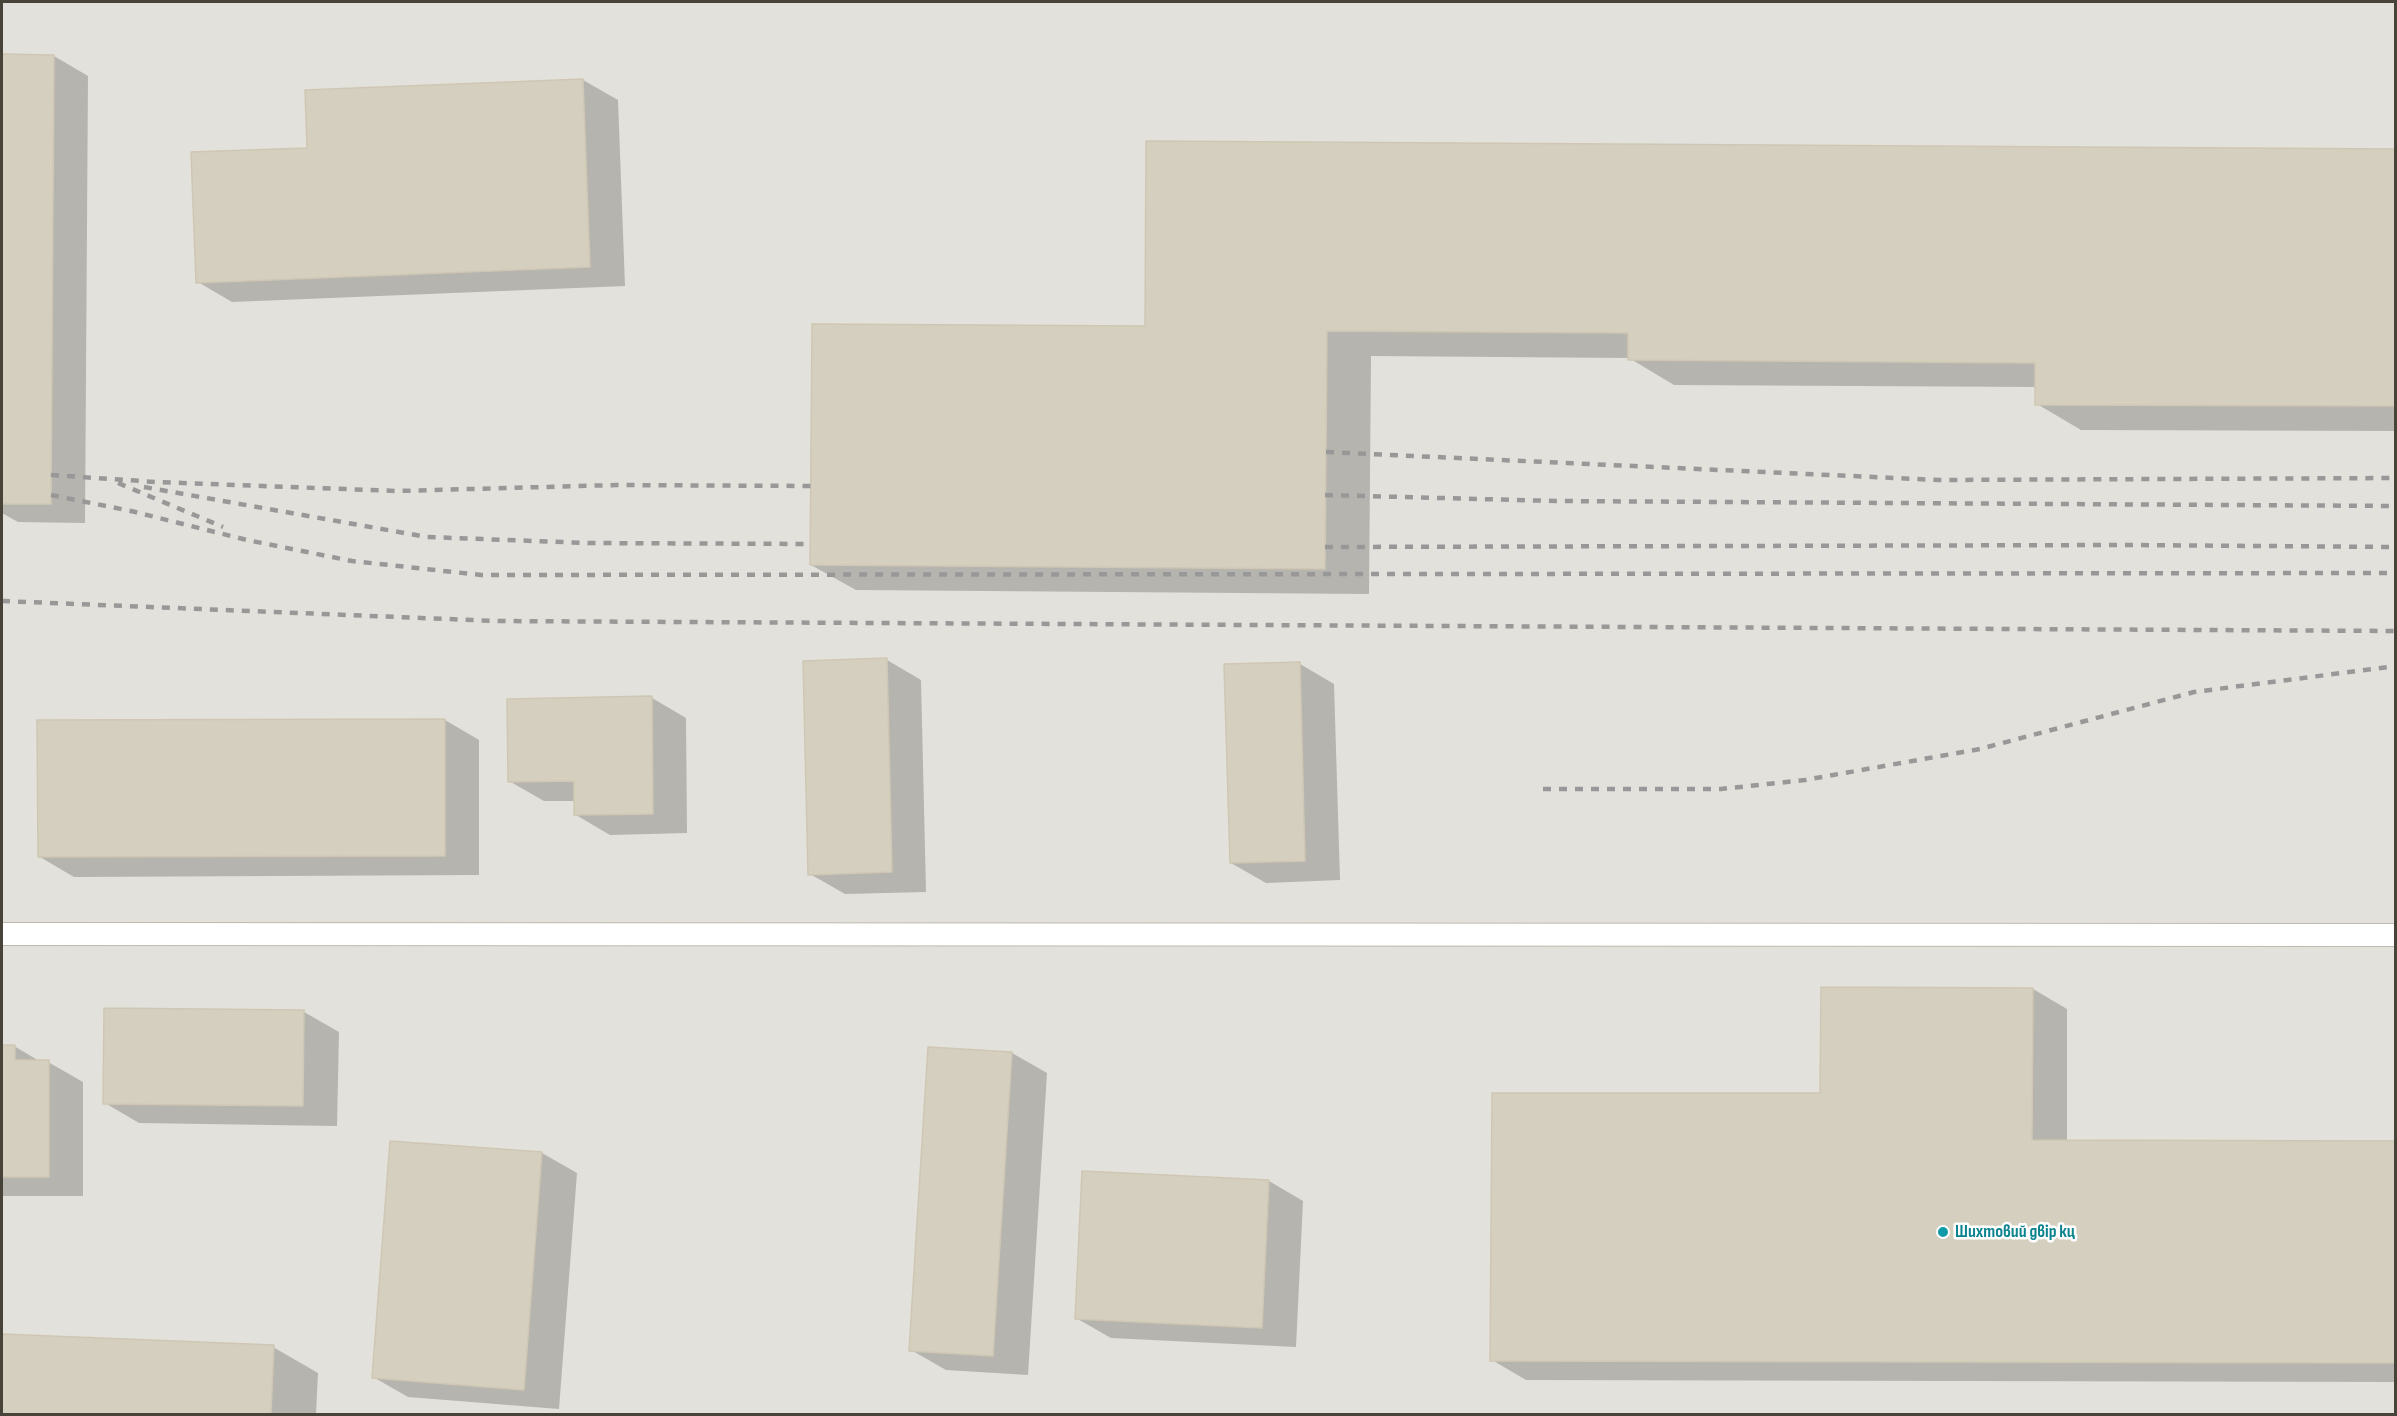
<!DOCTYPE html>
<meta charset="utf-8">
<style>
body{margin:0}
#map{position:relative;width:2397px;height:1416px;overflow:hidden;background:#f4f2ea;font-family:"Sofia Sans Condensed",sans-serif}
canvas{display:block}
.frame{position:absolute;inset:0;border:3px solid #474338;pointer-events:none}
</style>
<div id="map">
<canvas width="2397" height="1416"></canvas>
<div class="frame"></div>
</div>
<script>
const g = document.querySelector('canvas').getContext('2d');
g.lineJoin = 'round';
function paint(path, color) { g.fillStyle = color; g.fill(path, 'evenodd'); }
const shape = rows => new Path2D(rows.map(r => 'M' + r).join(''));
function trace(path, color, width, dash) { g.strokeStyle = color; g.lineWidth = width; g.lineCap = dash ? 'butt' : 'round'; g.setLineDash(dash || []); g.stroke(path); }
function write(font, color, halo, rows, align = 'center') {
  g.font = font + ' "Sofia Sans Condensed",sans-serif'; g.lineWidth = 5; g.setLineDash([]); g.textBaseline = 'middle'; g.strokeStyle = halo; g.fillStyle = color; for (const [text, x, y, turn = 0] of rows) {
    g.save(); g.translate(x, y); g.rotate((+turn || 0) * Math.PI / 180); g.textAlign = isNaN(turn) ? turn : align; if (halo) g.strokeText(text, 0, 0); g.fillText(text, 0, 0); g.restore();
  }
}
paint(shape([
 [2,2,2395,2,2395,1414,2,1414]
]), '#e3e1db');
paint(shape([
 [2,55,54,56,88,76,85,523,18,522,2,513],
 [583,80,618,100,625,286,232,302,198,282,309,149],
 [2396,150,2396,431,2081,430,2037,404,2037,387,1674,385,1629,358,1371,356,1369,594,856,590,811,565,1146,327],
 [887,660,921,680,926,892,845,894,810,874],
 [1300,664,1334,684,1340,880,1266,883,1231,863],
 [652,698,686,718,687,833,610,835,576,815,576,801,544,801,509,781],
 [445,720,479,740,479,875,74,877,40,857],
 [2033,989,2067,1009,2067,1141,2396,1142,2396,1382,1526,1380,1492,1360,1822,1095],
 [304,1012,339,1032,337,1126,139,1123,105,1103],
 [2,1046,14,1046,41,1062,48,1062,83,1082,83,1196,2,1196],
 [930,1049,1012,1053,1047,1073,1028,1375,946,1370,911,1350],
 [391,1142,542,1153,577,1173,559,1409,408,1397,373,1377],
 [1269,1181,1303,1201,1296,1347,1111,1338,1076,1318],
 [2,1336,273,1347,318,1373,316,1414,2,1414]
]), '#0003');
const building = shape([
 [2,54,54,55,51,504,2,504,2,54],
 [583,79,590,267,196,283,191,152,307,148,305,90,583,79],
 [1146,141,2396,149,2396,406,2035,405,2035,363,1628,360,1628,333,1327,331,1325,569,810,565,812,324,1145,326,1146,141],
 [887,658,892,872,808,875,803,661,887,658],
 [1300,662,1305,861,1230,863,1224,664,1300,662],
 [652,696,653,814,574,815,574,781,508,782,507,699,652,696],
 [445,719,445,856,38,857,37,720,445,719],
 [1821,987,2033,988,2032,1140,2396,1141,2396,1363,1490,1361,1492,1093,1820,1093,1821,987],
 [104,1008,304,1010,303,1106,103,1104,104,1008],
 [2,1045,15,1045,15,1060,49,1060,49,1177,2,1177,2,1045],
 [928,1047,1012,1052,993,1356,909,1351,928,1047],
 [390,1141,542,1152,524,1390,372,1378,390,1141],
 [1082,1171,1269,1180,1262,1328,1075,1319,1082,1171],
 [2,1334,274,1345,271,1414,2,1414,2,1334]
]);
paint(building, '#d5cfc0');
trace(building, '#cfc7b3', 1.5);
const lane = shape([
 [2,934,2396,935]
]);
trace(lane, '#bfbaad', 24);
trace(lane, '#fff', 22);
trace(shape([
 [1326,452,1939,480,2396,478],
 [51,475,156,482,397,491,617,485,811,486],
 [118,483,223,527],
 [144,487,427,537,588,543,810,544],
 [51,495,131,511,247,540,352,561,481,575,2396,573],
 [1325,495,1557,501,2396,506],
 [1325,547,2125,545,2396,547],
 [2,601,496,621,2396,631],
 [1543,789,1721,789,1805,780,1980,749,2194,692,2396,666]
]), '#989898', 4.5, [8, 8]);
for (const [x, y, r, color] of [
 [1943,1232,6,"#0f9aa8"]
]) { const dot = new Path2D(); dot.arc(x, y, r, 0, 2 * Math.PI); g.fillStyle = color; g.fill(dot); trace(dot, '#fff', 2); }
write('bold 18px', '#0d838f', '#fff', [
 ["Шихтовий двір кц",1955,1232]
], 'left');
</script>
